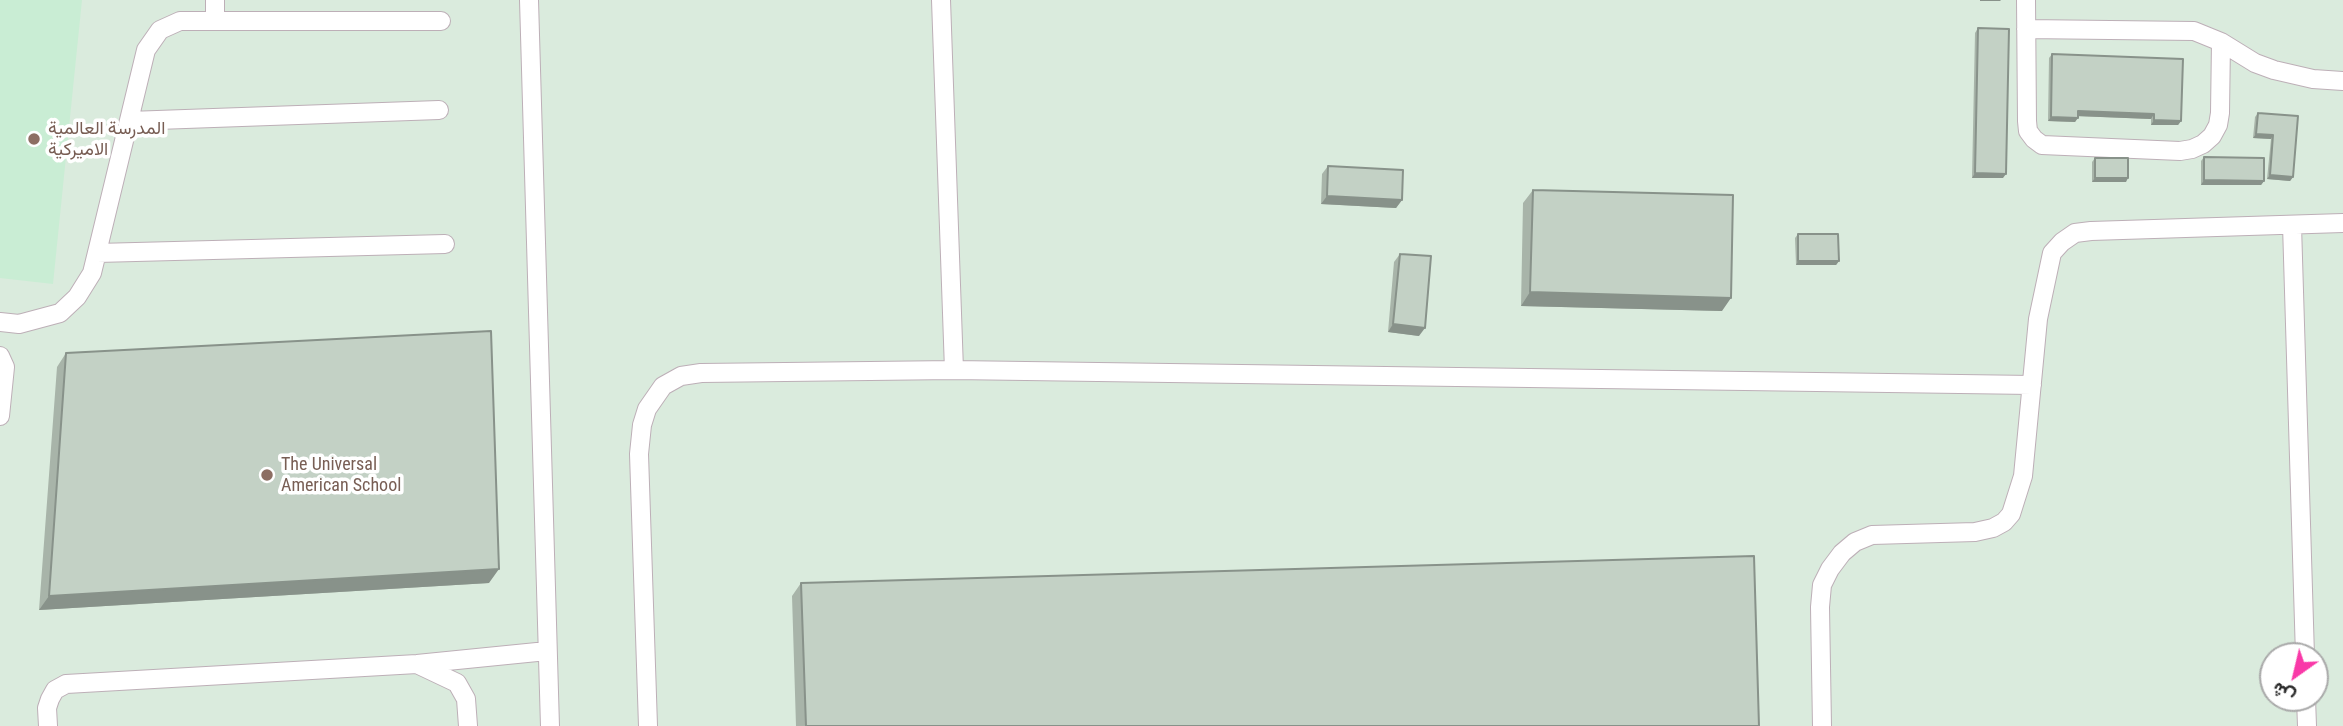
<!DOCTYPE html>
<meta charset="utf-8">
<style>
body{margin:0}
#map{position:relative;width:2343px;height:726px;overflow:hidden;background:#daebdd;font-family:"Roboto Condensed",Vazirmatn,sans-serif}
canvas{display:block}
.north{position:absolute;left:2259px;top:642px;width:70px;height:70px;box-sizing:border-box;background:#fff;border:2px solid #a9a9a9;border-radius:50%;rotate:214deg;font-size:19px;font-weight:700;line-height:28px;text-align:center;color:#292929}
.north::after{content:'';display:block;margin:auto;width:24px;height:32px;background:#f939a8;clip-path:polygon(50% 0,100% 100%,50% 72%,0 100%)}
</style>
<div id="map">
<canvas width="2343" height="726"></canvas>
<div class="north">ش</div>
</div>
<script>
const g = document.querySelector('canvas').getContext('2d');
g.lineJoin = 'round';
function paint(path, color) { g.fillStyle = color; g.fill(path, 'evenodd'); }
const shape = rows => new Path2D(rows.map(r => 'M' + r).join(''));
function trace(path, color, width, dash) { g.strokeStyle = color; g.lineWidth = width; g.lineCap = dash ? 'butt' : 'round'; g.setLineDash(dash || []); g.stroke(path); }
function write(font, color, halo, rows, align = 'center') {
  g.font = font + ' "Roboto Condensed",Vazirmatn,sans-serif'; g.lineWidth = 7; g.setLineDash([]); g.textBaseline = 'middle'; g.strokeStyle = halo; g.fillStyle = color; for (const [text, x, y, turn = 0] of rows) {
    g.save(); g.translate(x, y); g.rotate((+turn || 0) * Math.PI / 180); g.textAlign = isNaN(turn) ? turn : align; if (halo) g.strokeText(text, 0, 0); g.fillText(text, 0, 0); g.restore();
  }
}
paint(shape([
 [0,0,82,0,53,284,0,278]
]), '#c9edd4');
const service = shape([
 [529,0,550,726],
 [941,0,954,370],
 [2026,0,2027,121,2028,131,2034,139,2042,145,2180,151,2192,149,2203,144,2212,136,2218,125,2220,113,2221,42],
 [215,21,215,0],
 [2026,29,2194,31,2221,42,2255,63,2274,70,2313,79,2343,81],
 [129,121,439,110],
 [2292,225,2305,656],
 [97,253,445,244],
 [0,322,19,324,60,313,77,297,92,273,146,50,160,30,180,21,441,21],
 [0,356,5,367,0,416],
 [419,665,457,683,466,699,468,726],
 [2306,698,2307,726],
 [48,726,47,708,50,699,55,690,66,684,417,664,547,651],
 [648,726,639,454,642,425,647,409,663,386,681,376,701,373,954,370,2032,385],
 [1822,726,1820,607,1822,585,1830,569,1842,553,1855,542,1872,535,1975,532,1993,528,2004,522,2011,514,2023,476,2038,319,2052,253,2062,242,2075,233,2091,231,2343,223]
]);
trace(service, '#bdafb7', 20);
trace(service, '#fff', 18);
paint(shape([
 [1978,28,2003,178,1972,178,1975,33],
 [2052,54,2181,121,2178,125,2151,125,2151,119,2078,116,2075,122,2048,121,2049,58],
 [2258,113,2298,116,2293,177,2290,181,2267,179,2271,139,2253,138,2255,117],
 [2204,157,2264,181,2261,185,2201,185,2201,161],
 [2095,158,2126,182,2092,182,2092,162],
 [1328,166,1402,200,1396,208,1321,204,1322,174],
 [1533,190,1722,311,1521,306,1523,203],
 [1798,234,1839,261,1836,265,1796,265,1795,238],
 [1400,254,1419,336,1388,332,1394,262],
 [66,353,489,583,39,610,57,367],
 [801,583,1759,726,796,726,792,596]
]), '#a8b4a9');
paint(shape([
 [1980,0,2001,0,2000,1,1980,1],
 [2078,111,2154,114,2151,119,2075,116],
 [2051,117,2078,118,2075,122,2048,121],
 [2154,120,2181,121,2178,125,2151,125],
 [2256,134,2273,135,2271,139,2253,138],
 [1975,173,2006,174,2003,178,1972,178],
 [2270,175,2293,177,2290,181,2267,179],
 [2095,178,2128,178,2126,182,2092,182],
 [2204,180,2264,181,2261,185,2201,185],
 [1327,196,1402,200,1396,208,1321,204],
 [1798,261,1839,261,1836,265,1796,265],
 [1530,292,1731,298,1722,311,1521,306],
 [1393,324,1425,328,1419,336,1388,332],
 [499,569,489,583,39,610,49,596]
]), '#88928a');
const building = shape([
 [1978,28,2009,29,2006,174,1975,173,1978,28],
 [2052,54,2183,59,2181,121,2154,120,2154,114,2078,111,2078,118,2051,117,2052,54],
 [2258,113,2298,116,2293,177,2270,175,2273,135,2256,134,2258,113],
 [2204,157,2264,158,2264,181,2204,180,2204,157],
 [2095,158,2128,158,2128,178,2095,178,2095,158],
 [1328,166,1403,170,1402,200,1327,196,1328,166],
 [1533,190,1733,195,1731,298,1530,292,1533,190],
 [1798,234,1838,234,1839,261,1798,261,1798,234],
 [1400,254,1431,256,1425,328,1393,324,1400,254],
 [491,331,499,569,49,596,66,353,491,331],
 [1754,556,1759,726,806,726,801,583,1754,556]
]);
paint(building, '#c3d1c5');
trace(building, '#88928a', 2);
for (const [x, y, r, color] of [
 [34,139,7,"#8d6e63"],
 [267,475,7,"#8d6e63"]
]) { const dot = new Path2D(); dot.arc(x, y, r, 0, 2 * Math.PI); g.fillStyle = color; g.fill(dot); trace(dot, '#fff', 2.5); }
write('18px', '#785e54', '#fff', [
 ["المدرسة العالمية",48,129],
 ["الاميركية",48,150],
 ["The Universal",281,465],
 ["American School",281,486]
], 'left');
</script>
